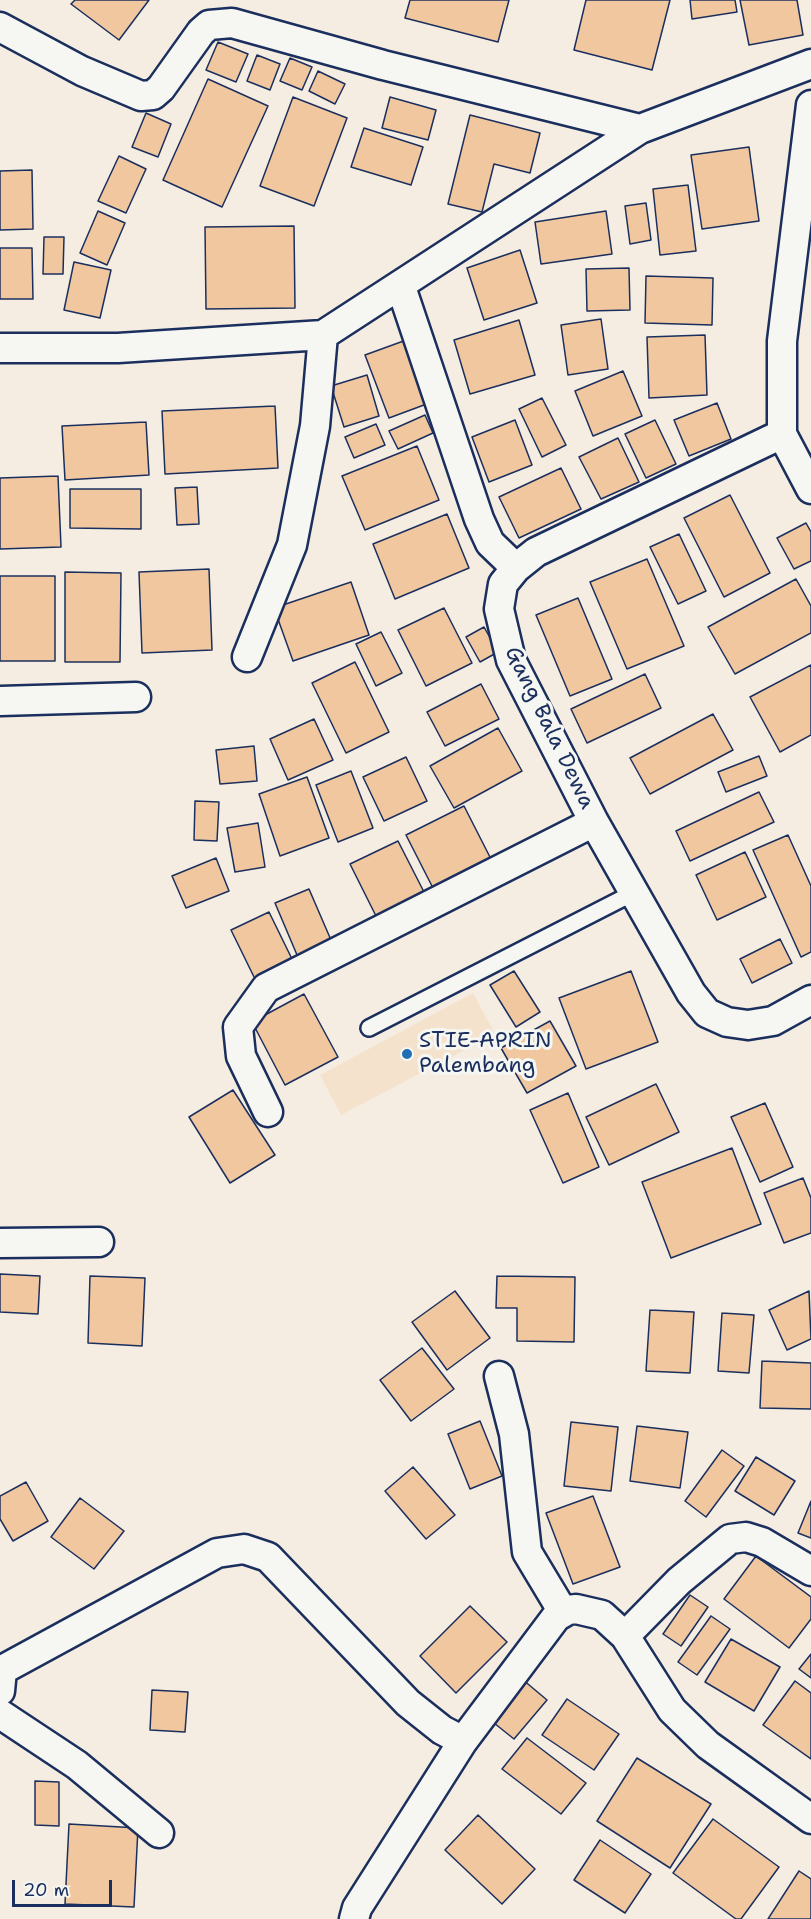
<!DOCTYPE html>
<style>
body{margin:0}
#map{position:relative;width:811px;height:1919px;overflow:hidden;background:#f5ede1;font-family:"Shantell Sans",sans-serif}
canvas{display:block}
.scale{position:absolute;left:12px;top:1880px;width:100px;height:27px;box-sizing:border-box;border:3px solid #1b2f5e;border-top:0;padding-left:8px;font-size:18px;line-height:21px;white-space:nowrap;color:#1b2f5e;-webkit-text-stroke:4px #f6f6f2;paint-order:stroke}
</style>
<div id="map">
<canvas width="811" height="1919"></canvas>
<div class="scale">20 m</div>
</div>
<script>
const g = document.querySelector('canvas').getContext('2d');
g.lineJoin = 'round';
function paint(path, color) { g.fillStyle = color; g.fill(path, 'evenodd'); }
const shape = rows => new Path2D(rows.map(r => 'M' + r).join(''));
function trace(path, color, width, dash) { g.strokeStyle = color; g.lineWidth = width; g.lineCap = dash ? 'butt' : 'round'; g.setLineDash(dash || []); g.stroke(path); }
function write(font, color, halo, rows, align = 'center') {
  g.font = font + ' "Shantell Sans",sans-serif'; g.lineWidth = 6; g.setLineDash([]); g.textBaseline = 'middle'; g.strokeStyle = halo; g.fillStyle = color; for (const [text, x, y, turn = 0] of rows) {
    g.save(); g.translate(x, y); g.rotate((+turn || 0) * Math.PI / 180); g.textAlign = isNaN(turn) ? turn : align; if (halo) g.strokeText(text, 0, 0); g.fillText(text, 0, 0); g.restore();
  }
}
paint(shape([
 [473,993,495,1034,341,1115,320,1075]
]), '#f4e2cd');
const building = shape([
 [75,0,149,0,119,40,71,4,75,0],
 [410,0,509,0,498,42,405,18,410,0],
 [586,0,670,0,652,70,574,50,586,0],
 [690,0,735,0,737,12,692,19,690,0],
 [740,0,797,0,803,35,749,45,740,0],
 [218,42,248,54,236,82,206,70,218,42],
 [257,55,280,64,270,90,247,81,257,55],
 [290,58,312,67,302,90,280,81,290,58],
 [318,71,345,84,335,104,309,91,318,71],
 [208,79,268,106,222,207,163,180,208,79],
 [293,97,347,118,314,206,260,186,293,97],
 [390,97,436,110,428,140,382,128,390,97],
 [146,113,171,124,158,157,132,147,146,113],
 [470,115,540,133,530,173,494,164,482,212,448,204,470,115],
 [364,128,423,147,411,185,351,167,364,128],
 [749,147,759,221,702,229,691,155,749,147],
 [119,156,146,169,126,213,98,201,119,156],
 [32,170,33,229,0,230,0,171,32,170],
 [688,185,696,251,660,255,653,189,688,185],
 [646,203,651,240,630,244,625,206,646,203],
 [98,211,125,223,107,265,80,253,98,211],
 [606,211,612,254,541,264,535,222,606,211],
 [294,226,295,308,206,309,205,227,294,226],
 [44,237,64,237,63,274,43,274,44,237],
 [0,248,32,248,33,299,0,299,0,248],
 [520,250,537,303,484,320,467,268,520,250],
 [74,262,111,270,100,318,64,310,74,262],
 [629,268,630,310,587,311,586,269,629,268],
 [646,276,713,278,712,325,645,323,646,276],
 [601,319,608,369,568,375,561,325,601,319],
 [519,320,535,375,470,394,454,340,519,320],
 [705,335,707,395,649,398,647,337,705,335],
 [409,339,432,402,389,418,365,355,409,339],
 [623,371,642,416,593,436,575,391,623,371],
 [367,375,379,416,344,427,331,386,367,375],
 [542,398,566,445,542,457,519,409,542,398],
 [717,403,731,439,689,456,674,420,717,403],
 [275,406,278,468,165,474,162,411,275,406],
 [425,415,433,433,398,449,389,431,425,415],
 [515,420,532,465,489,482,472,437,515,420],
 [655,420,676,464,646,478,625,434,655,420],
 [146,422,149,475,65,480,62,426,146,422],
 [376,424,385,445,354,458,345,437,376,424],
 [618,438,639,482,601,499,579,457,618,438],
 [417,446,439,500,365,530,342,476,417,446],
 [561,468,581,509,519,538,499,497,561,468],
 [58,476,61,547,0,549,0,478,58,476],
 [197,487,199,524,177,525,175,488,197,487],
 [70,489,141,489,141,529,70,528,70,489],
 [730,495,770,573,724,597,684,518,730,495],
 [447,514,469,568,395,599,373,544,447,514],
 [806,523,811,532,811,561,794,569,777,538,806,523],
 [679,534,706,591,678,604,650,547,679,534],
 [647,559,684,646,627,669,590,582,647,559],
 [209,569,212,650,142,653,139,572,209,569],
 [65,572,121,573,120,662,65,662,65,572],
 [0,576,55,576,55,661,0,661,0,576],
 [796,579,811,606,811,633,735,674,708,627,796,579],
 [351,582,369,635,293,661,274,608,351,582],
 [578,598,612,679,570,696,536,615,578,598],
 [444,608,472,663,426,686,398,630,444,608],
 [484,627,498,652,480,662,466,637,484,627],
 [381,632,402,673,376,686,356,644,381,632],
 [355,662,389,732,346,753,312,683,355,662],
 [811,665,811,735,780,752,750,697,811,665],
 [645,674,661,708,587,743,571,709,645,674],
 [481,684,499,719,445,746,427,712,481,684],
 [713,714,733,750,650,794,630,758,713,714],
 [314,719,333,760,288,780,270,739,314,719],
 [498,728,522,771,454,808,430,766,498,728],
 [254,746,257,781,220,784,216,750,254,746],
 [759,756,767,776,726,792,718,772,759,756],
 [406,757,427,801,384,821,363,777,406,757],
 [351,771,373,828,338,842,316,785,351,771],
 [307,777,329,838,280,856,259,794,307,777],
 [759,792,774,822,690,861,676,831,759,792],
 [195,801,219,802,217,841,194,840,195,801],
 [464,806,493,863,435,892,406,835,464,806],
 [258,823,265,867,235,872,227,828,258,823],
 [788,835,811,886,811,952,801,957,753,850,788,835],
 [398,841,424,892,376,916,350,864,398,841],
 [745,852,766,897,717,920,696,875,745,852],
 [216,858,229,891,186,908,172,876,216,858],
 [309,889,334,947,300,962,275,903,309,889],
 [269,912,293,961,255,979,231,930,269,912],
 [780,939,792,963,752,983,740,959,780,939],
 [514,971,540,1012,516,1027,490,985,514,971],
 [631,971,658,1042,586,1069,559,998,631,971],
 [304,994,338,1057,285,1085,252,1022,304,994],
 [550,1021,576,1066,527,1093,501,1048,550,1021],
 [656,1084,679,1132,609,1165,586,1117,656,1084],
 [233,1090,275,1155,230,1183,189,1117,233,1090],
 [568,1093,599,1167,563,1183,530,1110,568,1093],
 [765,1103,793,1167,760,1182,731,1117,765,1103],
 [732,1148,761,1224,671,1258,642,1182,732,1148],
 [803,1178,811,1198,811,1233,784,1243,764,1193,803,1178],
 [0,1274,40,1276,38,1314,0,1312,0,1274],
 [90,1276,145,1278,142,1346,88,1343,90,1276],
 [497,1276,575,1277,574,1342,517,1341,517,1308,496,1308,497,1276],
 [455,1291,490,1338,447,1370,412,1322,455,1291],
 [809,1291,811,1339,787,1350,769,1310,809,1291],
 [650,1310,694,1312,690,1373,646,1371,650,1310],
 [722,1313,754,1315,749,1373,718,1371,722,1313],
 [422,1348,454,1389,411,1421,380,1380,422,1348],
 [762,1361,811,1363,811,1409,760,1408,762,1361],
 [480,1421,502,1476,470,1489,448,1434,480,1421],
 [571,1422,618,1427,611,1491,564,1486,571,1422],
 [637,1426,688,1432,680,1488,630,1481,637,1426],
 [722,1450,744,1466,706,1517,685,1501,722,1450],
 [756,1457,795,1481,774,1515,735,1491,756,1457],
 [413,1467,455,1515,426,1539,385,1491,413,1467],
 [26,1482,48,1521,13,1541,0,1519,0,1496,26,1482],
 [593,1496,620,1567,573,1584,546,1513,593,1496],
 [80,1498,124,1531,94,1569,51,1537,80,1498],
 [811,1501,811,1538,798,1533,811,1501],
 [756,1556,811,1597,811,1619,789,1648,724,1599,756,1556],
 [690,1595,708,1607,681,1646,663,1634,690,1595],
 [470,1606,507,1642,456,1693,420,1656,470,1606],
 [711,1616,730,1629,697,1675,678,1662,711,1616],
 [731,1639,780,1667,754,1711,705,1682,731,1639],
 [811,1654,811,1678,799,1669,811,1654],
 [522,1679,547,1700,514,1739,489,1719,522,1679],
 [795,1681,811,1693,811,1759,763,1725,795,1681],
 [152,1690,188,1692,185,1732,150,1730,152,1690],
 [567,1699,619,1734,594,1770,542,1735,567,1699],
 [527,1738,586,1783,561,1814,502,1769,527,1738],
 [637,1758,711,1804,670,1868,597,1821,637,1758],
 [35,1781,59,1782,59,1826,35,1825,35,1781],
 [478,1815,535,1869,502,1904,445,1850,478,1815],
 [713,1819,779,1867,741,1919,736,1919,673,1873,713,1819],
 [69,1824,138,1828,134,1907,65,1904,69,1824],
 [600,1840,651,1874,625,1913,574,1880,600,1840],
 [799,1871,811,1879,811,1919,768,1919,799,1871]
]);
paint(building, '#f0c79f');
trace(building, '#1b2f5e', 1.5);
const lane = shape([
 [369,1028,635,892]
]);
const street = shape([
 [0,27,82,71,141,96,153,95,161,88,201,32,209,25,232,23,383,65,640,129],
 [811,105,782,341,782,434,811,489],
 [401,287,479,519,490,543,516,568],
 [0,348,118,348,323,335,640,129,811,64],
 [782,434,536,552,516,568,503,584,499,609,511,660,594,822,691,993,707,1013,727,1022,748,1025,773,1021,811,1000],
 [247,657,292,545,315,426,323,335],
 [0,701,136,697],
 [268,1112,241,1056,238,1027,266,988,594,822],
 [0,1243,99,1242],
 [499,1376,514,1434,527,1552,563,1612],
 [625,1636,679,1581,730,1539,746,1537,762,1542,811,1571],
 [0,1691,2,1670,217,1553,244,1549,268,1557,408,1703,442,1730,463,1741,556,1617,568,1610,576,1609,602,1615,625,1636,672,1710,708,1745,811,1819],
 [0,1714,77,1765,159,1833],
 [354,1919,357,1908,463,1741]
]);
trace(lane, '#1b2f5e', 20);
trace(street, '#1b2f5e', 33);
trace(lane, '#f6f6f2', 15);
trace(street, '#f6f6f2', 28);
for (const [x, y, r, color] of [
 [407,1054,6,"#1f6fb2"]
]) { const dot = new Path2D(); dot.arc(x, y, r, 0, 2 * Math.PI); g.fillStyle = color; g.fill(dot); trace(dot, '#f6f6f2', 2); }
write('22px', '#1b2f5e', '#f6f6f2', [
 ["Gang Bala Dewa",549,728,64]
]);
write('22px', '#1b2f5e', '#f6f6f2', [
 ["STIE-APRIN",419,1041],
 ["Palembang",419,1066]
], 'left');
</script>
